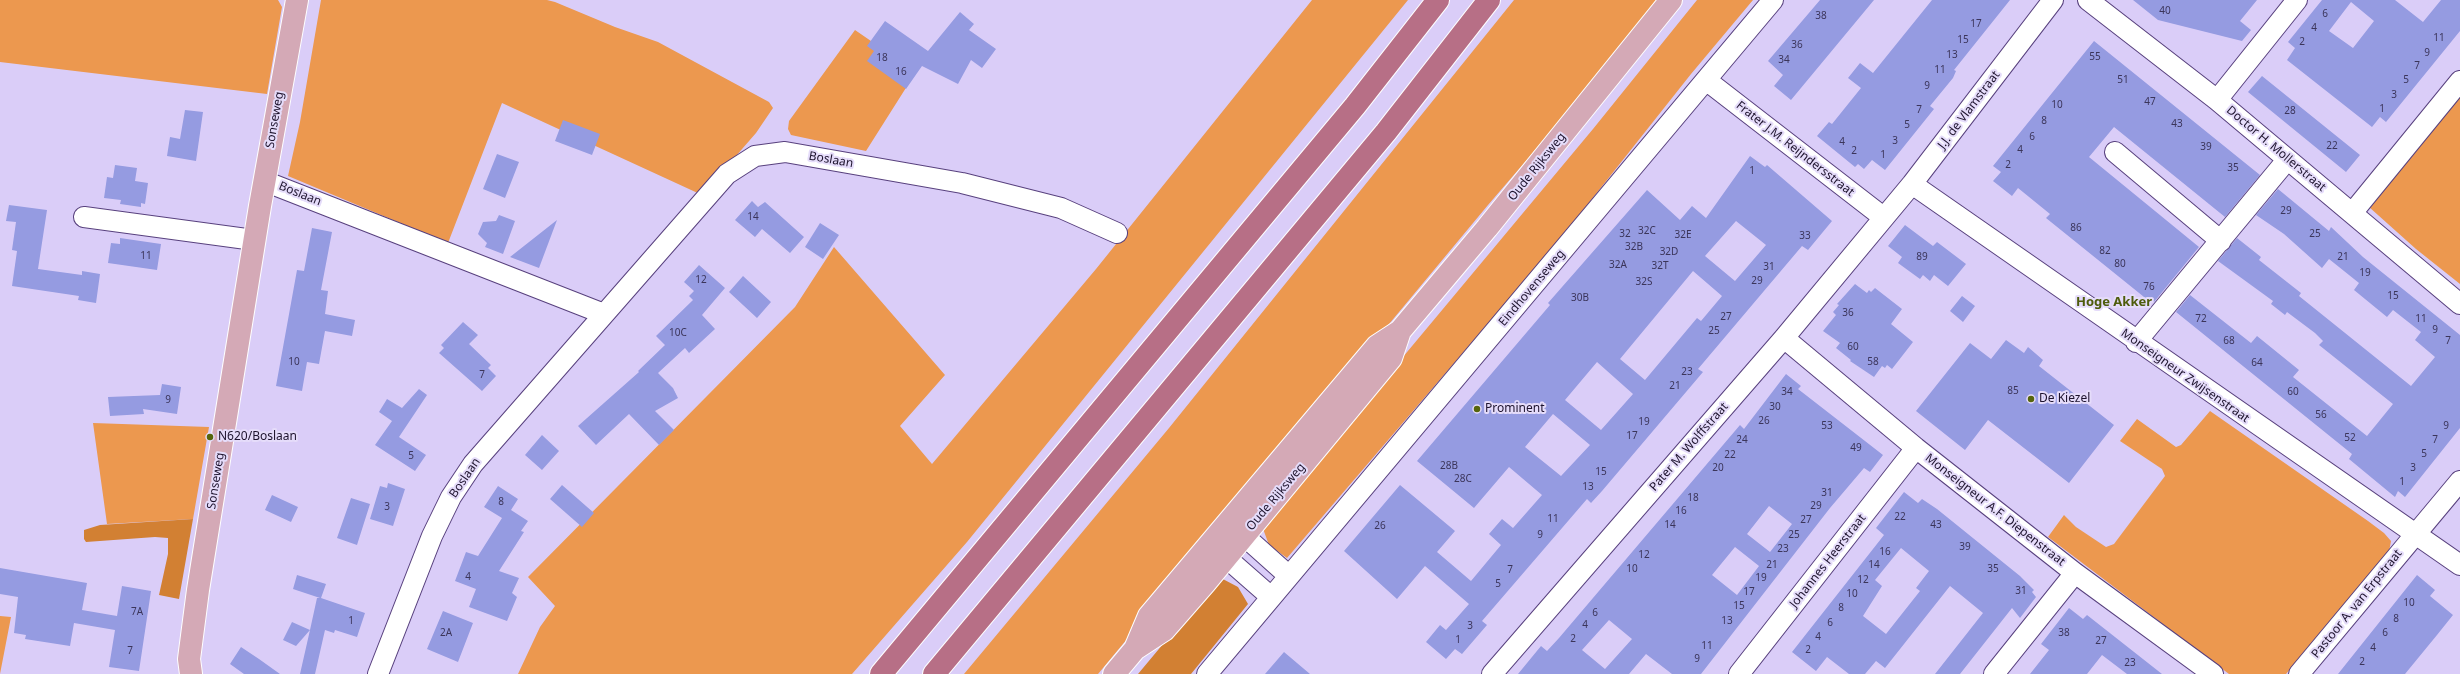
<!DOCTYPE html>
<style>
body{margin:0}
canvas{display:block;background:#dacdf8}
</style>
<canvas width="2460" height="674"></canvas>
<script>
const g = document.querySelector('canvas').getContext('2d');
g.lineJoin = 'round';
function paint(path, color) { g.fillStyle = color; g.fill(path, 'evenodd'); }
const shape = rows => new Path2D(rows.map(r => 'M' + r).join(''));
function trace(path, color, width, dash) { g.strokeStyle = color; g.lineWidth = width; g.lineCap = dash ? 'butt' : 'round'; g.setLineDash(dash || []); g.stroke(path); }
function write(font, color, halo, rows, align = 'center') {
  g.font = font + ' "Noto Sans",sans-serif'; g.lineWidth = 4; g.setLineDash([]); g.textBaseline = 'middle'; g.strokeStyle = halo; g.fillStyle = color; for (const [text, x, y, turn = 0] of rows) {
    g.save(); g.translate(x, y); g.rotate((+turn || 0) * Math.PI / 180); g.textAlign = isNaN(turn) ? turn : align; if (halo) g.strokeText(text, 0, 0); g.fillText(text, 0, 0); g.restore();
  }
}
paint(shape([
 [0,0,278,0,282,7,267,94,0,62],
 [321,0,547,0,555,2,615,27,658,42,769,102,773,108,756,133,702,195,502,103,448,243,288,176,300,122],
 [1312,0,1408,0,967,542,852,674,518,674,540,627,555,606,528,577,795,307,834,247,945,375,900,426,932,464,1096,269],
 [1514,0,1659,0,1599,76,1488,205,1098,674,964,674,1169,428],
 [1697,0,1753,0,1691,74,1557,243,1287,558,1269,545,1262,526,1593,129],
 [855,30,916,72,866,151,791,135,788,129,789,121],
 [2460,95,2460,284,2416,249,2369,207],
 [2210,411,2368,521,2384,533,2391,541,2389,552,2286,674,2229,674,2048,537,2064,515,2076,527,2106,547,2114,544,2165,476,2162,469,2120,441,2137,419,2176,447,2181,445],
 [93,423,209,427,193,519,107,524],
 [0,616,11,617,0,674]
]), '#ec984f');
paint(shape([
 [193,519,179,599,159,595,168,554,168,538,155,537,86,542,84,539,84,530,100,525],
 [1219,577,1238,587,1248,604,1191,674,1138,674]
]), '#d28033');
paint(shape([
 [1820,0,1874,0,1791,100,1774,86,1783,75,1768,61],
 [1932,0,2010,0,1954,70,1956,71,1953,78,1930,106,1934,109,1885,170,1872,160,1864,169,1858,164,1855,167,1817,136,1829,122,1832,124,1861,88,1848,78,1860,63,1873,73],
 [2133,0,2257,0,2240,21,2251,30,2242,41,2158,20],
 [2322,0,2395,0,2423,22,2441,0,2460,0,2460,31,2386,122,2380,117,2372,127,2287,60,2295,48,2288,42],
 [2351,2,2374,21,2353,48,2329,31],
 [960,12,974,24,969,30,996,49,982,68,971,60,958,84,922,66,906,89,867,61,874,51,867,46,885,21,928,51],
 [2094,41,2260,175,2225,217,2114,127,2089,157,2199,247,2154,302,2151,299,2149,301,2046,218,2050,214,2018,188,2012,196,1993,181,2001,172,1993,166],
 [2262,76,2360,155,2346,172,2248,92],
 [185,110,203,112,196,161,167,156,170,137,180,139],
 [563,120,600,134,592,155,555,141],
 [497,154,519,162,505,198,483,189],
 [1750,156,1765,167,1767,165,1832,221,1808,250,1802,246,1698,369,1703,372,1602,491,1591,503,1587,499,1482,621,1487,625,1462,654,1455,649,1446,659,1426,642,1440,625,1446,630,1469,604,1425,566,1397,599,1344,551,1400,485,1455,531,1437,552,1471,581,1501,545,1489,534,1502,519,1513,528,1542,495,1509,467,1474,508,1417,461,1550,305,1548,303,1647,190,1680,220,1692,206,1706,218],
 [1736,221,1766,245,1735,281,1705,256],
 [1693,271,1722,296,1701,321,1697,318,1645,380,1620,359],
 [1597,362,1633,394,1601,430,1565,400],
 [1553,414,1590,445,1561,476,1525,447],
 [115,165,137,168,135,181,148,183,145,204,141,203,141,207,120,204,121,200,104,198,107,177,113,178],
 [2278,189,2329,231,2331,227,2363,257,2460,335,2460,428,2405,497,2398,491,2395,497,2349,459,2352,454,2176,312,2190,295,2251,343,2257,336,2299,370,2293,377,2367,436,2393,404,2319,345,2323,341,2315,333,2287,312,2285,315,2271,304,2273,301,2218,261,2237,238,2261,257,2259,260,2301,293,2299,296,2411,386,2435,357,2415,340,2421,332,2393,310,2387,317,2354,290,2359,283,2329,259,2322,268,2284,234,2256,215],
 [752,201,758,207,765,202,804,237,790,253,762,229,755,237,735,220],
 [9,205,47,210,38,269,82,275,82,271,100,274,96,303,78,300,79,296,12,286,17,251,12,250,16,222,6,221],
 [499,215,515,221,503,254,485,247,487,243,478,234,483,222,496,221],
 [557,220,539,268,510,257],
 [820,223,839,235,823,259,805,247],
 [1905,225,1933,246,1937,242,1966,264,1948,286,1934,275,1930,281,1923,275,1920,279,1898,263,1902,257,1888,246],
 [312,228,332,232,321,290,328,291,325,314,355,320,352,336,325,331,319,364,307,362,302,391,276,386,297,270,304,271],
 [120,238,161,244,157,270,108,263,111,243,120,244],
 [699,265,725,288,702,315,715,329,689,353,685,348,658,373,673,388,678,398,655,411,674,430,659,445,629,414,596,445,578,426,639,372,638,371,665,345,656,336,693,300,689,296,694,291,684,282],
 [743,276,771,302,757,318,729,292],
 [1855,284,1867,293,1869,290,1871,292,1875,288,1902,309,1891,324,1913,342,1892,369,1887,365,1885,368,1882,366,1874,377,1850,361,1851,360,1836,348,1840,343,1823,331,1836,315,1833,312,1839,305,1837,304],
 [1962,296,1975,306,1963,322,1950,311],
 [463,322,478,335,469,344,491,365,488,368,496,376,482,391,439,353,444,348,441,345],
 [2006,340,2024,353,2028,347,2043,360,2039,366,2114,425,2069,483,1988,420,1965,450,1916,411,1970,343,1991,359],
 [1786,374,1801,386,1798,389,1883,455,1870,472,1864,468,1830,508,1701,674,1672,674,1646,654,1629,674,1518,674,1541,646,1547,651,1559,638,1740,425,1744,429],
 [1769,506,1792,524,1770,552,1747,534],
 [1735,547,1759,566,1737,595,1712,575],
 [1609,620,1632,639,1605,669,1582,650],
 [162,384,181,387,177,414,143,409,144,414,110,416,108,397,160,395],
 [419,389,427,395,399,437,426,455,415,471,375,445,392,421,379,412,387,399,402,408],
 [542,435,559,451,542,470,525,455],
 [388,483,405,489,393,526,370,519,380,486,387,488],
 [562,485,594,513,582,527,550,499],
 [498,486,518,499,511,510,528,521,521,531,524,532,499,571,519,578,512,593,517,597,507,621,469,607,476,589,455,581,466,552,478,556,502,518,484,507],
 [1904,492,1918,503,1922,499,1937,509,2020,576,2034,590,2032,592,2036,597,2020,618,2012,608,1960,674,1935,674,1983,613,1950,586,1885,668,1876,661,1865,674,1849,674,1827,657,1816,671,1792,652,1884,535,1876,528],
 [1901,548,1929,571,1916,588,1920,591,1886,634,1863,616,1882,586,1875,580],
 [272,495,298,507,291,522,265,510],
 [351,498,370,504,357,545,337,538],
 [0,568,87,583,82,610,117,616,122,586,151,591,139,671,109,667,115,630,74,623,70,646,25,639,26,635,14,633,18,597,0,594],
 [297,575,326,584,321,598,365,613,357,637,335,630,334,633,325,630,315,674,300,674,310,630,296,646,283,640,292,622,310,630,317,598,320,598,293,589],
 [2417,575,2435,590,2430,596,2453,615,2437,635,2405,674,2338,674],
 [2069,608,2083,619,2087,615,2162,674,2127,674,2102,655,2087,674,2030,674,2049,650,2041,644],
 [443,611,473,623,458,662,427,649],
 [241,647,259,659,280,674,244,674,230,664],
 [1284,652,1310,674,1265,674]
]), '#959be1');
const minor = shape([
 [2088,0,2217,100,2460,304],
 [1706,80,1883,217],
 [2217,100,2297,0],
 [2115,152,2221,241],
 [264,181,604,314],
 [1912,184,2460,565],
 [2353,212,2460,81],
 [84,217,254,240],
 [1784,338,1916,448,2075,573,2213,674],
 [2136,342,2287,160],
 [1232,525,1289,576],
 [1214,547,1271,597],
 [378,674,432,536,451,497,473,464,727,174,755,156,785,152,962,183,1061,208,1117,233],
 [1207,674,1773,0],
 [1492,674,1784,338,1912,184,2053,0],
 [1739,674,1916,448],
 [1994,674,2075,573],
 [2299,674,2460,481]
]);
const major = shape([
 [1135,649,1149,616,1377,346,1400,331,1487,228,1671,0],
 [191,674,189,659,198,590,260,206,297,0],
 [1114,674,1135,649,1164,630,1205,583,1391,358,1400,331]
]);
const highway = shape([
 [881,674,1355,106,1438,0],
 [934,674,1386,132,1489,0]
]);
trace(minor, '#58417e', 22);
trace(major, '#fff', 24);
trace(highway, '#fff', 24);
trace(minor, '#fff', 20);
trace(major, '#d4a9b6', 22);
trace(highway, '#b76f86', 22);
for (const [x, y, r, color] of [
 [2031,399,4,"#56650c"],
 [1477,409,4,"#56650c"],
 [210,437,4,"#56650c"]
]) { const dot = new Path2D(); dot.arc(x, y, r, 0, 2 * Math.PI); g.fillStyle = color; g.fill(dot); trace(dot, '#e5dcfa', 1.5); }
write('10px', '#3b355a', null, [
 ["40",2165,11],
 ["6",2325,14],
 ["38",1821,16],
 ["17",1976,24],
 ["4",2314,28],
 ["11",2439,38],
 ["15",1963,40],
 ["2",2302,42],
 ["36",1797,45],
 ["9",2427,53],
 ["13",1952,55],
 ["55",2095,57],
 ["18",882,58],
 ["34",1784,60],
 ["7",2417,66],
 ["11",1940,70],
 ["16",901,72],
 ["51",2123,80],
 ["5",2406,80],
 ["9",1927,86],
 ["3",2394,95],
 ["47",2150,102],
 ["10",2057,105],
 ["1",2382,109],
 ["7",1919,110],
 ["28",2290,111],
 ["8",2044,121],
 ["43",2177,124],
 ["5",1907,125],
 ["6",2032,137],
 ["3",1895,141],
 ["4",1842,142],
 ["22",2332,146],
 ["39",2206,147],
 ["4",2020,150],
 ["2",1854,151],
 ["1",1883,155],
 ["2",2008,165],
 ["35",2233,168],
 ["1",1752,171],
 ["29",2286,211],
 ["14",753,217],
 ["86",2076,228],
 ["32C",1647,231],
 ["32",1625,234],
 ["25",2315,234],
 ["32E",1683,235],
 ["33",1805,236],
 ["32B",1634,247],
 ["82",2105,251],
 ["32D",1669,252],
 ["11",146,256],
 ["89",1922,257],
 ["21",2343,257],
 ["80",2120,264],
 ["32A",1618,265],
 ["32T",1660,266],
 ["31",1769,267],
 ["19",2365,273],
 ["12",701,280],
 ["29",1757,281],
 ["32S",1644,282],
 ["76",2149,287],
 ["15",2393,296],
 ["30B",1580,298],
 ["36",1848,313],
 ["27",1726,317],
 ["72",2201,319],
 ["11",2421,319],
 ["9",2435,330],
 ["25",1714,331],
 ["10C",678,333],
 ["68",2229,341],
 ["7",2448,341],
 ["60",1853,347],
 ["10",294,362],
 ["58",1873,362],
 ["64",2257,363],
 ["23",1687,372],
 ["7",482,375],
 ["21",1675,386],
 ["85",2013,391],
 ["34",1787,392],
 ["60",2293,392],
 ["9",168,400],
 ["30",1775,407],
 ["56",2321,415],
 ["26",1764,421],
 ["19",1644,422],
 ["53",1827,426],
 ["9",2446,426],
 ["17",1632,436],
 ["52",2350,438],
 ["24",1742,440],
 ["7",2435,440],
 ["49",1856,448],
 ["5",2424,454],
 ["22",1730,455],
 ["5",411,456],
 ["28B",1449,466],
 ["20",1718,468],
 ["3",2413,468],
 ["15",1601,472],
 ["28C",1463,479],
 ["1",2402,482],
 ["13",1588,487],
 ["31",1827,493],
 ["18",1693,498],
 ["8",501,502],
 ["29",1816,506],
 ["3",387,507],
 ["16",1681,511],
 ["22",1900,517],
 ["11",1553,519],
 ["27",1806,520],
 ["14",1670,525],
 ["43",1936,525],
 ["26",1380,526],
 ["9",1540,535],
 ["25",1794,535],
 ["39",1965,547],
 ["23",1783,549],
 ["16",1885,552],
 ["12",1644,555],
 ["21",1772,565],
 ["14",1874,565],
 ["10",1632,569],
 ["35",1993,569],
 ["7",1510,570],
 ["4",468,577],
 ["19",1761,578],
 ["12",1863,580],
 ["5",1498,584],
 ["31",2021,591],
 ["17",1749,592],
 ["10",1852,594],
 ["10",2409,603],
 ["15",1739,606],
 ["8",1841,608],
 ["7A",137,612],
 ["6",1595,613],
 ["8",2396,619],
 ["1",351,621],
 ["13",1727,621],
 ["6",1830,623],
 ["4",1585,625],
 ["3",1470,626],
 ["2A",446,633],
 ["38",2064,633],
 ["6",2385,633],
 ["4",1818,637],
 ["2",1573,639],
 ["1",1458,640],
 ["27",2101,641],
 ["11",1707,646],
 ["4",2373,648],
 ["2",1808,650],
 ["7",130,651],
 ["9",1697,659],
 ["2",2362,662],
 ["23",2130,663]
]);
write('12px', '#1d132d', '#e5dcfa', [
 ["J.J. de Vlamstraat",1969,110,-53],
 ["Sonseweg",275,120,-80],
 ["Frater J.M. Reijndersstraat",1795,149,38],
 ["Doctor H. Mollerstraat",2276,149,40],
 ["Boslaan",831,160,10],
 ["Oude Rijksweg",1537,167,-51],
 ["Boslaan",300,194,22],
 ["Eindhovenseweg",1532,288,-50],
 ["Monseigneur Zwijsenstraat",2185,376,35],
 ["Pater M. Wolffstraat",1689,447,-49],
 ["Boslaan",465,478,-56],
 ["Sonseweg",216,481,-81],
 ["Oude Rijksweg",1276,497,-50],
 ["Monseigneur A.F. Diepenstraat",1995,510,38],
 ["Johannes Heerstraat",1828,561,-52],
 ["Pastoor A. van Erpstraat",2357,604,-51]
]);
write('12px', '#1d132d', '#e5dcfa', [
 ["De Kiezel",2039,399],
 ["Prominent",1485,409],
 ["N620/Boslaan",218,437]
], 'left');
write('bold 13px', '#4e5c0b', '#e5dcfa', [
 ["Hoge Akker",2114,302]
]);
</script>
